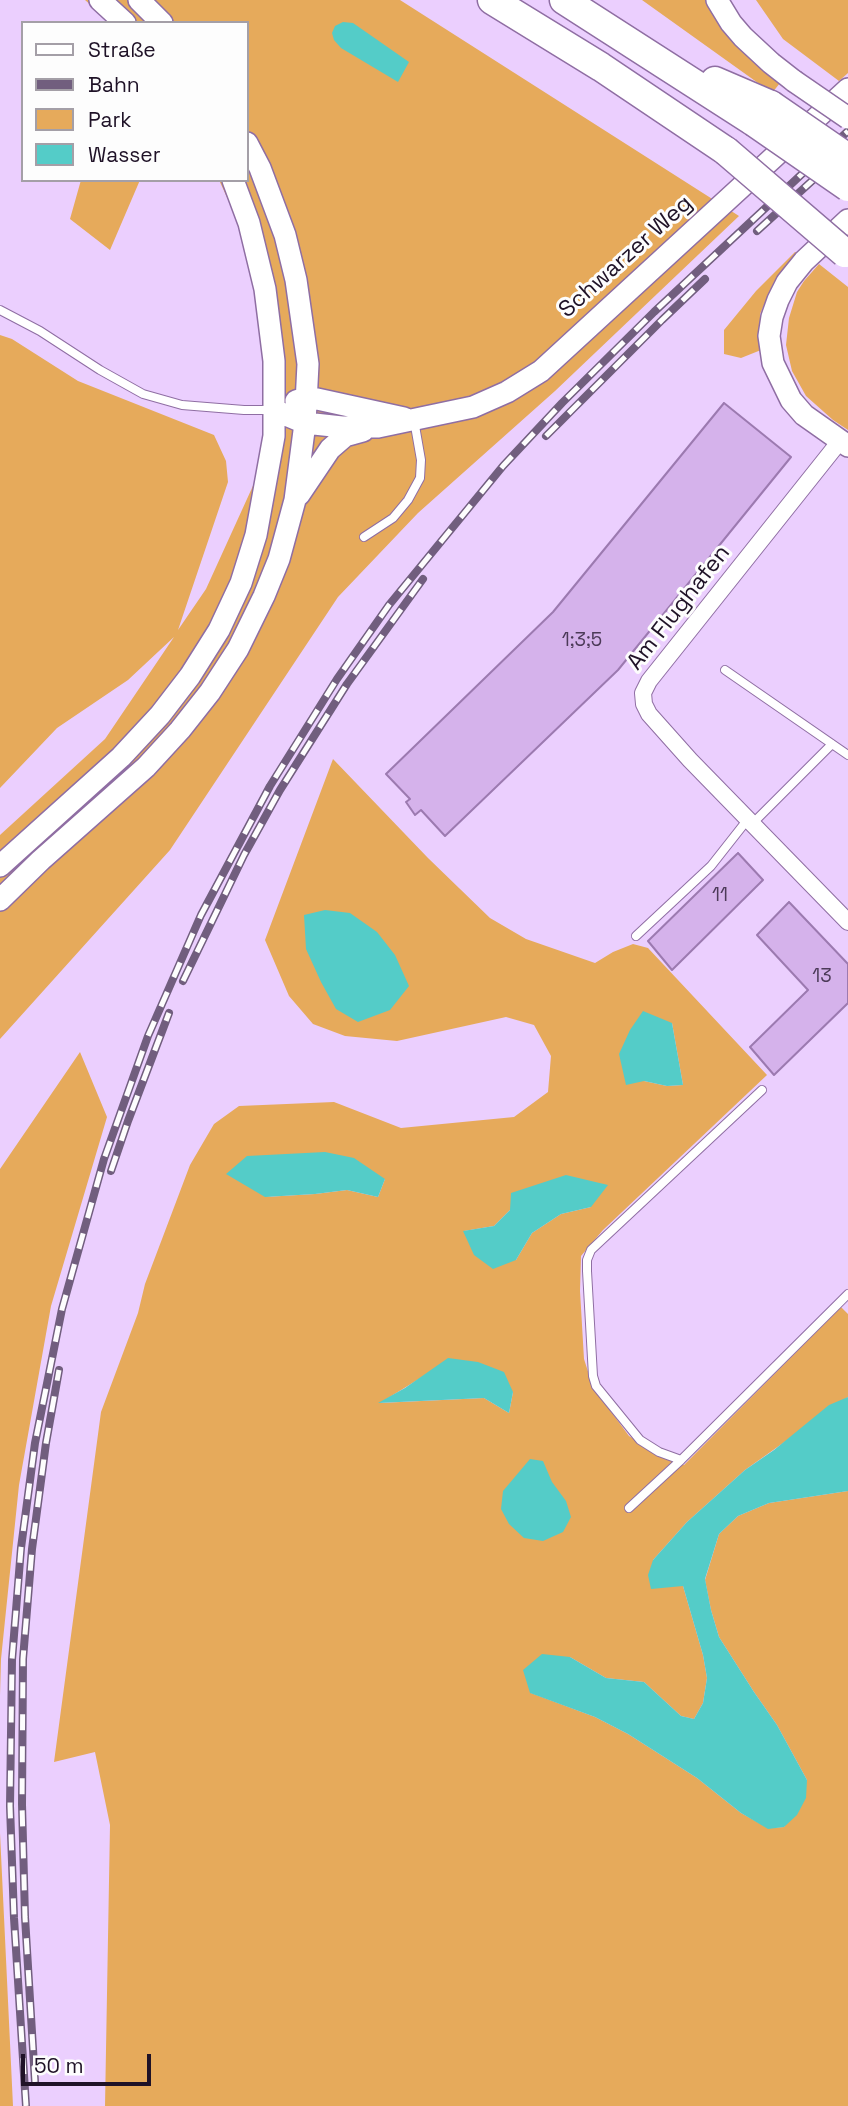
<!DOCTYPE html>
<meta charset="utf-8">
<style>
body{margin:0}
#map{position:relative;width:848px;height:2106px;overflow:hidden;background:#ebcffe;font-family:"Space Grotesk",sans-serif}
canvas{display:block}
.legend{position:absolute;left:21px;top:21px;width:228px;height:161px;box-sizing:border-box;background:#fdfdfd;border:2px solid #a49fa7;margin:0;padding:9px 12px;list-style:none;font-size:21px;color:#1f1227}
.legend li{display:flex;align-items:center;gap:14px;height:35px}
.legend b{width:35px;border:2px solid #a49fa7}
.scale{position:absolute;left:21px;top:2054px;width:130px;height:32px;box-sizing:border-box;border:4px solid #1f1227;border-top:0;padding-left:9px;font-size:21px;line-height:24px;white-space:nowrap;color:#1f1227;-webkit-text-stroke:5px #fdfdfd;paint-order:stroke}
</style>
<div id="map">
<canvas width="848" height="2106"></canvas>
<ul class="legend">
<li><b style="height:9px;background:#fff"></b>Straße</li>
<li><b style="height:9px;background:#715e7e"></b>Bahn</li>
<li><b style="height:19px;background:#e6aa5b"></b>Park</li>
<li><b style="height:19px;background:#54ccc8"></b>Wasser</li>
</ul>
<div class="scale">50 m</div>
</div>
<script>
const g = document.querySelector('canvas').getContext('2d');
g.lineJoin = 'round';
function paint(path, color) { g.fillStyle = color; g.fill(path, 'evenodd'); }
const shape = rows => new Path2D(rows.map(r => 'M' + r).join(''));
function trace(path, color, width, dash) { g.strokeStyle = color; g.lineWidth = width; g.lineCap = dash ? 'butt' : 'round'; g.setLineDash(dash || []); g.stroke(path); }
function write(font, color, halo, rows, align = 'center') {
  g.font = font + ' "Space Grotesk",sans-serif'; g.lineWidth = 6; g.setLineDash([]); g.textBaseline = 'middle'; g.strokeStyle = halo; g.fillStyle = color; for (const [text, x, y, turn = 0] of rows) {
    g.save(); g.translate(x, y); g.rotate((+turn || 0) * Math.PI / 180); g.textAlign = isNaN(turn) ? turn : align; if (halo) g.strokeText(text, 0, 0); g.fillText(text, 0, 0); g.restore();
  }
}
paint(shape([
 [85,0,400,0,739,216,555,391,418,513,338,597,170,850,0,1039,0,835,105,739,174,637,128,680,57,728,0,788,0,335,12,339,78,381,214,435,226,461,228,482,178,630,206,589,262,466,266,380,256,297,236,217,219,180,247,180,247,23,111,23],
 [642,0,708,0,714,13,748,57,780,83,772,93],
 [756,0,848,0,848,73,839,81,783,39],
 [81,180,140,180,110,250,70,219],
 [795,252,797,253,774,282,760,314,761,350,741,358,724,354,724,330,756,291],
 [819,264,848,287,848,430,833,420,806,396,792,371,786,345,789,318,797,292,804,281],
 [333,759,428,858,490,918,526,939,595,963,613,952,633,944,648,948,767,1075,603,1230,581,1256,580,1291,584,1359,593,1387,629,1436,658,1454,684,1465,841,1307,848,1314,848,1397,745,1470,687,1522,653,1560,683,1586,703,1655,707,1678,703,1703,694,1719,681,1716,644,1682,606,1678,570,1657,531,1693,595,1717,628,1734,697,1778,741,1813,768,1828,784,1827,807,1780,777,1725,754,1692,719,1637,711,1610,705,1580,719,1534,738,1516,769,1503,848,1491,848,2106,105,2106,110,1825,95,1752,54,1762,101,1412,138,1313,145,1284,190,1165,214,1124,239,1106,334,1102,401,1128,514,1117,548,1092,551,1056,534,1025,506,1017,397,1041,345,1036,313,1024,289,996,265,940],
 [672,1023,683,1085,667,1086,644,1081],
 [385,1179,378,1197,347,1190,315,1194,265,1197],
 [591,1207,561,1214,532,1233,516,1260,464,1231,494,1226,510,1210],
 [427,1374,513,1392,509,1413,484,1398,380,1403],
 [80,1052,107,1117,51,1306,19,1485,1,1659,0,1695,0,1169],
 [0,1833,13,2106,0,2106]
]), '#e6aa5b');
paint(shape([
 [343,22,353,23,409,62,398,82,341,48,334,40,332,33,335,26],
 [325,910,350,913,377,932,395,955,409,986,390,1010,358,1022,336,1009,321,982,306,949,304,915],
 [643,1011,672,1023,683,1085,667,1086,644,1081,626,1085,619,1054,630,1030],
 [325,1152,354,1158,385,1179,378,1197,347,1190,315,1194,265,1197,226,1174,247,1156],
 [566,1175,608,1185,591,1207,561,1214,532,1233,516,1260,493,1269,474,1255,463,1231,494,1226,510,1210,511,1193],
 [448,1358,478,1362,504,1372,513,1392,509,1413,484,1398,378,1403,405,1388],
 [848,1397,848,1491,769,1503,738,1516,719,1534,705,1579,711,1610,719,1637,754,1692,777,1725,807,1780,806,1798,797,1815,784,1827,768,1829,741,1813,697,1778,628,1734,595,1717,530,1693,523,1670,542,1654,570,1657,606,1678,644,1682,681,1716,694,1719,703,1703,707,1678,703,1655,683,1586,651,1589,648,1575,653,1560,687,1522,745,1470,774,1450,829,1405],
 [530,1459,543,1461,552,1482,566,1501,571,1517,563,1532,543,1541,524,1538,509,1524,501,1509,503,1491]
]), '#54ccc8');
const building = shape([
 [724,403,791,457,618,670,445,836,421,810,415,815,406,802,410,799,386,774,553,612,724,403],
 [738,853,763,880,672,970,648,941,738,853],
 [789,902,848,964,848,1003,774,1075,750,1047,808,990,757,935,789,902]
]);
paint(building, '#d5b2eb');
trace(building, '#9c7ab0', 2);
const lane = shape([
 [0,310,40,331,100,370,143,394,182,405,244,410,273,410],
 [364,537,393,518,408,500,420,478,421,460,414,420],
 [725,670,848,755],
 [752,824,832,744],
 [636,936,711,866,748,819],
 [762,1090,591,1250,587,1260,587,1271,593,1376,596,1386,640,1440,659,1452,681,1460,848,1294],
 [629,1508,681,1460]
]);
const street = shape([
 [840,441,649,681,643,693,644,704,649,714,690,760,848,922]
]);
const secondary = shape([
 [100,0,125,23],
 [139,0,162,23],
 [717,0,731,23,743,37,771,63,794,81],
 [848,220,804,261,787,282,778,300,772,317,769,336,773,363,791,400,804,415,848,446],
 [296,401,308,397,404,418],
 [274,410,305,423,342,427,378,427,473,407,507,392,541,371,848,89],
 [299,495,330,449,345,436,363,431],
 [0,866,121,757,160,715,190,676,219,630,241,583,256,535,274,436,274,361,265,289,249,223,233,180],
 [0,900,41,860,146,767,180,730,210,692,238,649,264,596,279,559,295,500,305,423,308,364,296,280,285,235,260,168,247,143]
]);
const highway = shape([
 [492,0,601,67,726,151],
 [564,0,754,122],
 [715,81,771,105]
]);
trace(lane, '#8f6ea3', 10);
trace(street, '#8f6ea3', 18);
trace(secondary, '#8f6ea3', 24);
trace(highway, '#8f6ea3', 31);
trace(lane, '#fff', 8);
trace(street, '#fff', 16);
trace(secondary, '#fff', 21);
trace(highway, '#fff', 28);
const rail = shape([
 [757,231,848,148],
 [546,436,662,320,705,279],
 [183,981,244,855,280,790,347,684,423,579],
 [111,1171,128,1121,169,1013],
 [35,2082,25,1917,22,1804,23,1659,32,1549,46,1443,59,1370],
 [26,2106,14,1918,10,1806,12,1660,21,1548,35,1443,62,1309,104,1159,148,1036,201,915,270,786,337,679,389,605,503,466,562,403,654,312,848,131]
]);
trace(rail, '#715e7e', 8);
trace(rail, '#fdfdfd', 5, [16]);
const secondaryBridge = shape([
 [794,81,848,118]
]);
const highwayBridge = shape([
 [771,105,848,158],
 [754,122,848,187],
 [726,151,845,253]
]);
trace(secondaryBridge, '#8f6ea3', 24, []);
trace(highwayBridge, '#8f6ea3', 31, []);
trace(secondaryBridge, '#fff', 21);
trace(highwayBridge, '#fff', 28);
write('19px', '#4c3a58', null, [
 ["1;3;5",582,641],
 ["11",720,896],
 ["13",822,977]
]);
write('23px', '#1f1227', '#fdfdfd', [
 ["Schwarzer Weg",626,257,-42],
 ["Am Flughafen",679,608,-52]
]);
</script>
